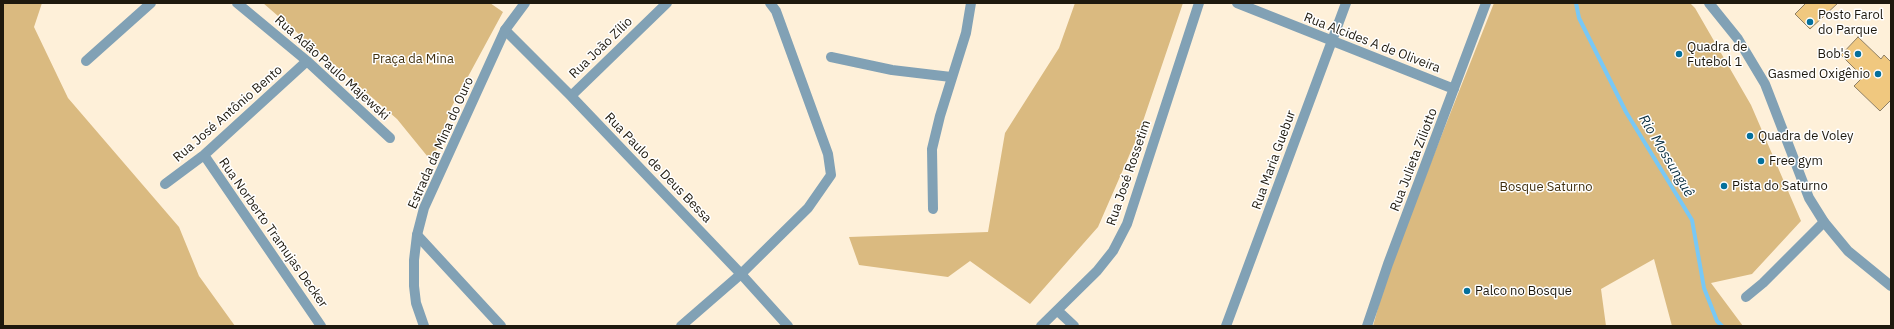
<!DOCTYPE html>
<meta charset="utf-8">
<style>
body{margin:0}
#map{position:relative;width:1894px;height:329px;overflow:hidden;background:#fef0d9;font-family:"IBM Plex Sans",sans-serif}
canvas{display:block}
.frame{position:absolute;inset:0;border:4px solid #1e190e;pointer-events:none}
</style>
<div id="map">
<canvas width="1894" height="329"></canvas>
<div class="frame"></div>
</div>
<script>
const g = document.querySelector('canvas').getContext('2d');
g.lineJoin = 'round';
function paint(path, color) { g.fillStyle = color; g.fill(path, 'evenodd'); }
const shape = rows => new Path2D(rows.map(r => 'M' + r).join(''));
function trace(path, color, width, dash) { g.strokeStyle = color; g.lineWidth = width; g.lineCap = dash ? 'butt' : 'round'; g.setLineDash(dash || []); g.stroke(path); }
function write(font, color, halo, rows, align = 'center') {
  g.font = font + ' "IBM Plex Sans",sans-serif'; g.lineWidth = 3; g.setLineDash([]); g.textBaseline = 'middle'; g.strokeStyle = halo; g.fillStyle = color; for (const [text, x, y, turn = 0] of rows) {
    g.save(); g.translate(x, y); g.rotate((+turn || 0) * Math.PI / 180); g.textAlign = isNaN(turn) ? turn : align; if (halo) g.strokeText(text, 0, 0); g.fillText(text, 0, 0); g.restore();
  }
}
paint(shape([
 [3,3,42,3,34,27,68,98,179,227,199,276,235,326,3,326],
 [263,3,490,3,503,12,451,108,432,162,397,119],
 [1075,3,1183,3,1139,133,1098,227,1030,304,970,261,948,277,859,265,849,237,988,232,1005,133,1059,48],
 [1494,3,1690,3,1695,8,1751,105,1801,221,1752,274,1711,283,1743,326,1672,326,1654,259,1601,289,1606,326,1373,326,1389,268]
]), '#daba80');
trace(shape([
 [1576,3,1579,18,1626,112,1692,220,1704,288,1717,321,1722,326]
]), '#78c8f5', 4);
const building = shape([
 [1806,3,1838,3,1810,29,1795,14,1806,3],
 [1858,37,1881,59,1884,55,1891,62,1891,100,1880,111,1854,86,1863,77,1841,55,1858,37]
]);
paint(building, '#f0c87f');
trace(building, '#8e7f65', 1);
trace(shape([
 [237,3,307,61,390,138],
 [1237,3,1454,89],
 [505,30,571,96,741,274,788,326],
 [831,57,892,70,951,77],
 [86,61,151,3],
 [571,96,667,3],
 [204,155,321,326],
 [165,184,204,155,307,61],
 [933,209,932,149,940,116,966,33,971,3],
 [417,235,501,326],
 [1746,297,1763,283,1824,222],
 [1058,311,1074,326],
 [681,326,741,274,808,208,831,175,828,154,776,11,770,3],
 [1041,326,1097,271,1113,251,1127,224,1199,3],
 [1226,326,1346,3],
 [1367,326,1388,264,1486,3]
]), '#81a1b5', 10);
trace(shape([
 [1709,3,1738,39,1765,84,1809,198,1824,222,1848,251,1891,286],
 [424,326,416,303,414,286,414,260,417,235,424,208,505,30,525,3]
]), '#81a1b5', 10);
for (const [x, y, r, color] of [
 [1810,22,4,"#04709c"],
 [1679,54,4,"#04709c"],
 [1858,54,4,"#04709c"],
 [1878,74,4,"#04709c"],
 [1750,136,4,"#04709c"],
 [1761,161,4,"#04709c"],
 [1724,186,4,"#04709c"],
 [1467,291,4,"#04709c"]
]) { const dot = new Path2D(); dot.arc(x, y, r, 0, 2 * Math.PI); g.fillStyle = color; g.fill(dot); trace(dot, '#fff', 1.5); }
write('13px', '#1e190e', '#fff', [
 ["Posto Farol",1818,15],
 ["do Parque",1818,30],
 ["Quadra de",1687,47],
 ["Futebol 1",1687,62],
 ["Bob's",1850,54,"right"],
 ["Gasmed Oxigênio",1870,74,"right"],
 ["Quadra de Voley",1758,136],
 ["Free gym",1769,161],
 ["Pista do Saturno",1732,186],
 ["Palco no Bosque",1475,291]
], 'left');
write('13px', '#1e190e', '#fff', [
 ["Rua Alcides A de Oliveira",1372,43,21],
 ["Rua João Zílio",601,48,-44],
 ["Rua Adão Paulo Majewski",332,68,42],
 ["Rua José Antônio Bento",228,114,-41],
 ["Estrada da Mina do Ouro",441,143,-66],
 ["Rua Maria Guebur",1274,160,-70],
 ["Rua Julieta Ziliotto",1414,160,-69],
 ["Rua Paulo de Deus Bessa",658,168,46],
 ["Rua José Rossetim",1129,173,-71],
 ["Rua Norberto Tramujas Decker",273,233,55]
]);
write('13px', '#40300f', '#fff', [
 ["Praça da Mina",413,59],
 ["Bosque Saturno",1546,187]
]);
write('italic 14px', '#082d3f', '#fff', [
 ["Rio Mossunguê",1666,156,59]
]);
</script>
